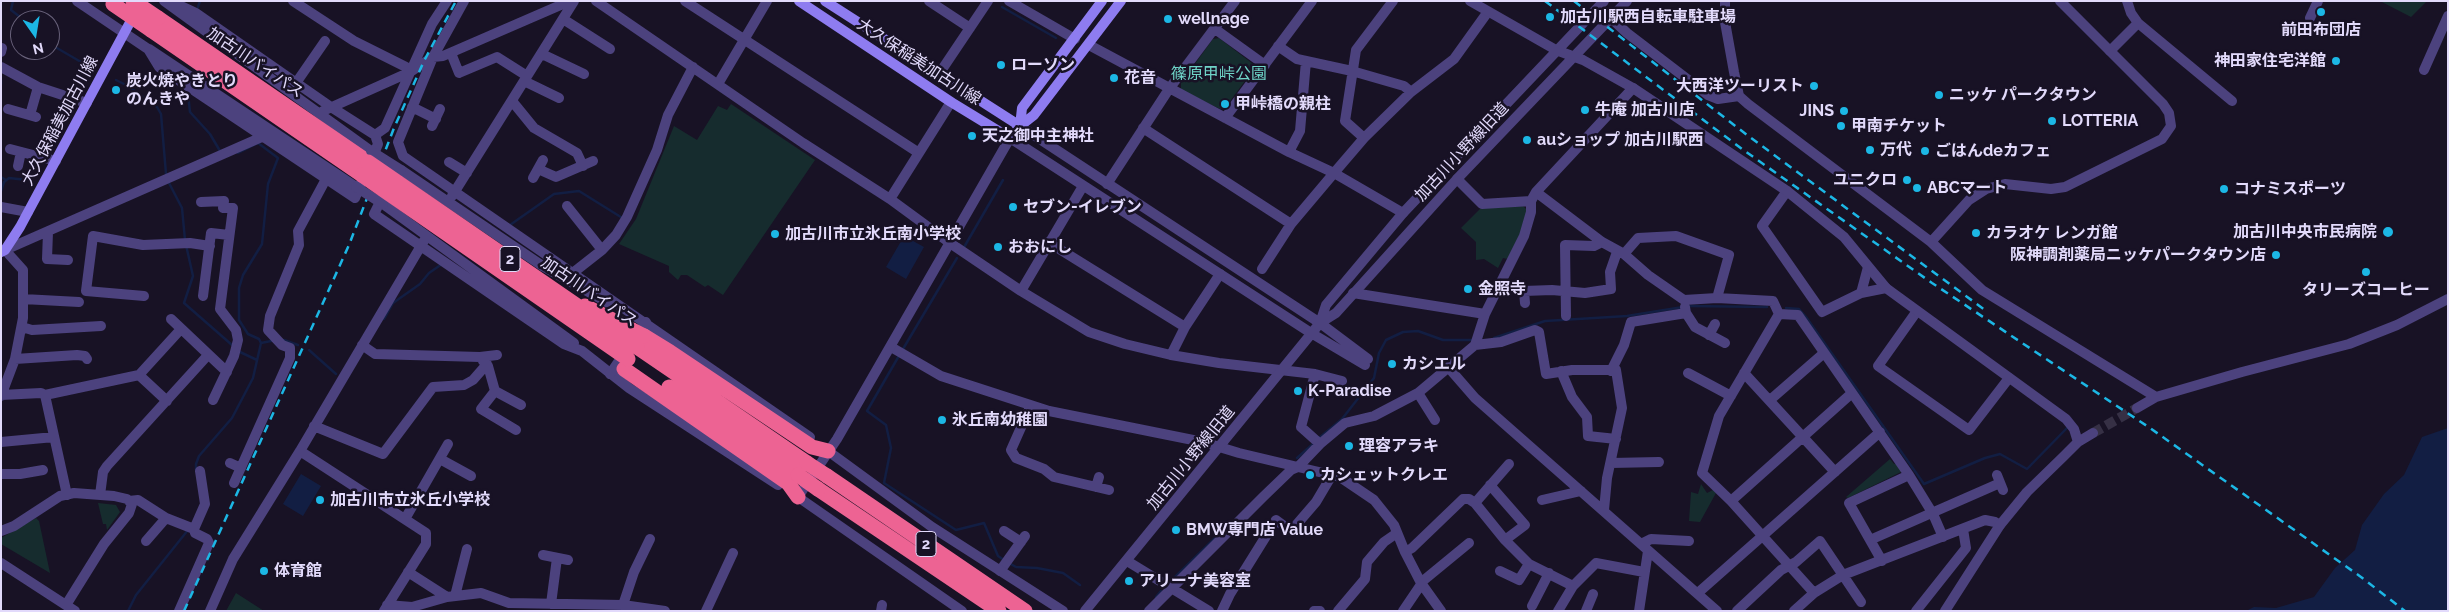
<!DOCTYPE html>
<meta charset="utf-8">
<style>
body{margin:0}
#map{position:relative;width:2449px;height:612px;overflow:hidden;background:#181225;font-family:Raleway,sans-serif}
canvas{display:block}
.frame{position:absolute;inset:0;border:2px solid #e2dafb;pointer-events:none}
.north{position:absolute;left:10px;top:10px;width:50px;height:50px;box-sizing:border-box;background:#181225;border:1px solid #69627b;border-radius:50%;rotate:167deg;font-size:14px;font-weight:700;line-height:20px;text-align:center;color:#e2dafb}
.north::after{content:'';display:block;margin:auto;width:18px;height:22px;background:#1cb7e5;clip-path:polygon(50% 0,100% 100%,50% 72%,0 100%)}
</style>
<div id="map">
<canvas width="2449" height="612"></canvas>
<div class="frame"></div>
<div class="north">N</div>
</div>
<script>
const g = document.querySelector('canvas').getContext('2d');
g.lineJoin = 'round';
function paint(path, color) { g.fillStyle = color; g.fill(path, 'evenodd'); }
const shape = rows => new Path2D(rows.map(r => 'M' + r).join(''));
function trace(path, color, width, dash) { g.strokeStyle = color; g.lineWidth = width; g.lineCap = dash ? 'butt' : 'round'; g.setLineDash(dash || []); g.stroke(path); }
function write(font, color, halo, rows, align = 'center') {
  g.font = font + ' Raleway,"Noto Sans JP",sans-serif'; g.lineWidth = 5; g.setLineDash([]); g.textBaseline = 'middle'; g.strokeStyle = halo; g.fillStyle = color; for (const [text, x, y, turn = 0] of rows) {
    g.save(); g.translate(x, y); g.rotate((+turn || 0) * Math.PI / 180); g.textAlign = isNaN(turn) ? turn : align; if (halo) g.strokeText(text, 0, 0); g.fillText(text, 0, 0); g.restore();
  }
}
paint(shape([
 [2380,1,2427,1,2411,17],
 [1219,38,1253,64,1253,70,1225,108,1220,109,1181,90,1181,83,1213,39],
 [731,104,815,160,723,295,708,285,705,287,687,275,681,275,678,280,669,272,669,266,619,244,636,219,674,126,697,140,718,106,727,110],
 [1523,206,1527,210,1522,232,1508,259,1503,258,1498,268,1484,259,1476,260,1476,242,1461,228,1481,208],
 [1890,459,1894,464,1897,463,1903,471,1848,498,1846,497],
 [1701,484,1707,493,1713,490,1716,493,1700,522,1689,521,1691,492,1698,494],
 [98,503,116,505,120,512,107,530,106,524,103,524],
 [36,518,39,521,50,573,1,544,1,538],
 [236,593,264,611,226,611]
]), '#162c2e');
paint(shape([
 [904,236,924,247,906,279,886,267],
 [2448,428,2448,611,2246,611,2254,607,2276,608,2314,597,2335,568,2355,550,2362,525,2384,494,2404,475,2422,437],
 [301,474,321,486,303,516,283,504]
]), '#121e43');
trace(shape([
 [13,1,11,10,24,20],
 [198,7,200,1],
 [1002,7,1056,38],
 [50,44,81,62],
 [1,80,1,84],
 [116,80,128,86,157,107,161,114,166,174],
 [188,94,190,112,210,134,220,151],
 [1,177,6,180],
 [169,183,182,208,185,240],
 [1,191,4,182,9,178,27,180],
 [510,225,554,194,579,191,624,219],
 [186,245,193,276,184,303,232,345],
 [963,249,1003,180],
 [1688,306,1767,307],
 [1786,308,1799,309,1806,317,1924,484,1985,458,2000,454,2027,469,2067,428],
 [384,319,393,303,420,284,429,273,442,264],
 [1494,338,1545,321,1627,316,1683,307],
 [284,340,298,345],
 [261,343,271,341],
 [903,349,957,258],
 [309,350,336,374],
 [240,352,257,360],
 [900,354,867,411,886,425,891,448,884,483,956,530,984,523,998,556,1004,560],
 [1319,438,1342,419,1374,378,1379,353,1386,340,1403,332,1418,331,1443,340,1474,340],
 [1297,458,1314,443],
 [196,470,196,464,199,456,232,418,253,378,261,343,259,339,248,334,239,320,239,288,243,275,262,244,268,184,278,158,258,143,238,153],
 [1009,563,1016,567,1037,568,1063,573,1080,585],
 [1173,579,1215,538],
 [1156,597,1161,591],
 [128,611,136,595,188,530]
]), '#121e43', 2.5);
trace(shape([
 [2093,433,2137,408]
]), '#363045', 10, [10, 5]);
trace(shape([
 [77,1,148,49,159,67,355,198,362,181],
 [164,1,371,151],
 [293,1,354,41,406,67],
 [464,1,433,57,398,142,403,156,810,437],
 [596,1,803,143,890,199,950,243,1021,291,1089,332,1125,344,1171,355,1219,363,1315,374,1342,381],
 [685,1,919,153],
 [929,1,970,28],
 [1009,1,1075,39],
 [2127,1,2131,13,2138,23,2232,101],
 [171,6,181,6,196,13,331,107,375,135,385,128,432,24,447,1],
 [1611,18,1627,33,1708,95,1718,99,1739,96],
 [2310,18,2318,1],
 [563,19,610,49],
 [1215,29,1265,65],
 [1089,45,1289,152,1334,173,1403,213],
 [1278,46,1297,59,1352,71,1404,86,1411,92],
 [149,49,356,187],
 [2110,51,2138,23],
 [1,52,2,48],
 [451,53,459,73,497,57,527,76],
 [542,54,584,74],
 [1,67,38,87,87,103],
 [2424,70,2448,16],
 [939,74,988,1],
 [524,81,559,98],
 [296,83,325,41],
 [718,84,767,1],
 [512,101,534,128,577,153,583,166],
 [412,107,436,119],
 [8,109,36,117],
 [323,111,410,72,433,57,443,56,570,1],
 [30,115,38,87],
 [1225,118,1312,1],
 [432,126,440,109],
 [1143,128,1291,224],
 [1364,138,1345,121,1356,50,1393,1],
 [10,149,56,161],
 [1289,152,1300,131,1306,61],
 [371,161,378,144,375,135],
 [449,162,467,173],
 [18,166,21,152],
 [538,169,556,177,593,161],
 [401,170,544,267,608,303],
 [533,178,543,160],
 [1457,179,1482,204,1531,201],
 [1107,184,1169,89,1235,1],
 [1787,191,1762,226,1822,312,1861,293,1886,288],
 [1536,192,1602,242,1624,254,1648,275,1684,300,1717,298,1773,301,1779,314],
 [383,196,374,214,564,344,582,351,629,388,778,485],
 [452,196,574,1],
 [890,199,951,102],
 [201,202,224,201,223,208,233,208,220,309,236,330,238,340,234,356,213,400],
 [383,204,574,343],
 [567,206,602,250],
 [1,207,28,212],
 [48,232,47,259,68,260],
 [1048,242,1185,327,1171,355],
 [1624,254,1638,238,1676,236,1729,255,1717,298],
 [1262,269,1291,224,1334,173,1364,138,1411,92,1454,59,1487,13],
 [574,272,602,250,616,235,627,217,657,150,668,115,693,67],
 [1499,284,1524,291,1552,290,1585,293,1611,289,1610,272,1617,252],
 [1021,291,1083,186],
 [1524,291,1525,303],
 [1353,293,1485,314],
 [1861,293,1868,267],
 [144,296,86,291,93,236,143,245,190,243,210,246],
 [203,296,211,233,229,235],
 [23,299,79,302],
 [1685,307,1686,313,1695,327,1725,343],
 [1917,311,1878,366,1969,430,2009,378],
 [1779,314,1719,416,1702,473,1731,501,1814,593],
 [1779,314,1798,315,1909,475,1933,514,1943,537],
 [1566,316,1565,245,1594,246,1602,242],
 [171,319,227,372],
 [22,327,32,330,101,326],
 [1185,327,1220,274],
 [1709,335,1715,324],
 [362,345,375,354,480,357,497,355],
 [1475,345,1485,314,1524,236,1531,212,1531,201,1536,192,1633,88],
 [891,347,941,376,1049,411,1203,442,1239,453,1298,467,1320,444,1345,423,1374,416,1418,393,1475,345,1501,342,1535,330,1539,332,1546,374,1572,370,1616,370,1622,408,1607,478,1604,510],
 [15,359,77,355,85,356,87,359],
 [483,361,488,366,495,391,481,409,516,430],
 [1448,367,1475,398,1717,611],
 [1561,371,1572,397,1587,417,1588,436,1616,439],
 [1611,371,1624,345,1631,322,1686,313],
 [1688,373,1731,396],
 [1744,373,1835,472],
 [1315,374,1301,427,1320,444],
 [139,375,167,401],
 [495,391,521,405],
 [1418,393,1435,420],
 [1,395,41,393,45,395,139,375,181,329],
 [45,395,67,495],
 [1,396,15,359,23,318,23,270,5,250,271,133],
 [1770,400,1824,353],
 [1031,405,1011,450,1016,458,1044,469,1054,477,1109,490],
 [314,426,383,454,433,387,464,385,473,380,487,364],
 [1,442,54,437],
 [300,451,426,533,426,544,384,611],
 [440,459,471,476],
 [230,463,241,468],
 [1611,463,1659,462],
 [1,474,20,474,43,470],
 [1997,475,2003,490],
 [234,483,290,358,290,348,282,345,268,330,270,316,299,245,298,231,326,179],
 [1096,487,1099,477],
 [100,495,103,472,107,466,208,355],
 [1542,500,1581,491],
 [129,501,138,500,166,518,194,529],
 [1731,501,1852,393],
 [1475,503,1505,540,1525,525,1490,485],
 [405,519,448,444],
 [1,531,14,526,60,496,74,493,114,496,127,499,132,504,129,513,104,544,66,605],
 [1004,531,1021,542],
 [1505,540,1529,564],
 [1870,540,2000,483],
 [146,541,166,518],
 [1641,544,1651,539,1689,541],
 [1405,552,1412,548,1463,499,1469,499,1475,503,1509,464],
 [543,555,568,560],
 [1127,561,1209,611],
 [1882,561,1849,503,1909,475],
 [1,563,75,611],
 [1000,571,1025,536],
 [1500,571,1519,580,1529,564,1573,586],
 [408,572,447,597,481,593,509,603,623,605,665,611],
 [1699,592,1880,432],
 [455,596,467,549],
 [551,604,557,558],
 [387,605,412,607,447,597],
 [623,605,634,572,650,539],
 [1532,606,1549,573],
 [179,611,209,543,207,539,195,533,194,529,205,504,200,471],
 [210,611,233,559,300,451,425,239],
 [706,611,733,553],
 [881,611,882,605],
 [1149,611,1263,497,1291,470,1298,467,1340,477,1374,500,1394,525,1405,552,1421,583,1441,611],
 [1222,611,1230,594,1276,520,1291,531,1316,502,1332,475],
 [1314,611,1320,611],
 [1338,611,1365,579,1367,562,1384,542,1397,533],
 [1403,611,1424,580,1469,543],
 [1558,611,1573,586,1596,563,1644,572],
 [1586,611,1593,594],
 [1639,611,1648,551],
 [1737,611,1781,570,1796,562,1820,541,1861,602],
 [1794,611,1814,593,1843,575,1985,520,1995,522,2000,525],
 [1916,611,1966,548,1963,529]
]), '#4c427e', 10);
trace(shape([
 [1470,1,1556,50,1583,60,1633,88,1787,191,1844,237,1886,288,2066,419,2074,429,2078,442],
 [1725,1,1725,22,1734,72,1739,96,1748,104,1931,242,1982,290,2156,397],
 [1020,126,1320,323,1368,359],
 [1931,242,1969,200,1986,189,2005,184,2051,189,2065,187,2162,139,2171,126,2169,113,2163,104,2060,1],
 [1320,323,1326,305,1403,213,1604,1],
 [635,338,646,322],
 [610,374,625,352],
 [2137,408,2156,397,2242,372,2349,344,2397,325,2448,299],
 [828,451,932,527,1063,611],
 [962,611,798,497,837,439,1010,138,1311,333,1365,365],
 [1085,611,1320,323,1336,313,1457,179,1627,1],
 [1945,611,2000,525,2027,492,2064,456,2078,442,2093,433]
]), '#4c427e', 10);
trace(shape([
 [799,1,951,102,1010,138,1020,126,825,1],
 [1102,1,1022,108,1020,126,1034,115,1121,1],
 [1,252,5,250,20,227,135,13]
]), '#8e7cf0', 10);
trace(shape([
 [158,18,368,162],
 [151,30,362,175],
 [585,306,632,330],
 [644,336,670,352,812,447,828,451],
 [637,347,807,463],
 [624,369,788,483,798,497],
 [669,387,798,475],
 [827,476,1025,611],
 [818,489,999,611]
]), '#ed6393', 15);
trace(shape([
 [1545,1,1742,149,1932,283,2150,428,2361,577,2405,611],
 [1574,1,1747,135,1985,310],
 [184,611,349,245,394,128,424,61,456,1]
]), '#1cb7e5', 2.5, [8, 6]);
trace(shape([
 [371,151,401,170],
 [356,187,383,204]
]), '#4c427e', 10);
trace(shape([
 [133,1,158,18],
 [113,4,151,30],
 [368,162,637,347],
 [362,175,628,359],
 [632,330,644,336],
 [807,463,827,476],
 [798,475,818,489]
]), '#ed6393', 15);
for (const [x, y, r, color] of [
 [2321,12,5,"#1cb7e5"],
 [1550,17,5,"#1cb7e5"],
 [1168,19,5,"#1cb7e5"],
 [2336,61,5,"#1cb7e5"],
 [1001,65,5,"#1cb7e5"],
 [1114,78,5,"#1cb7e5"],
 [1814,86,5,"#1cb7e5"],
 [116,90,5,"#1cb7e5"],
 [1939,95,5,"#1cb7e5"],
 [1225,104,5,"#1cb7e5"],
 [1585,110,5,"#1cb7e5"],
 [1844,111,5,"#1cb7e5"],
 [2052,121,5,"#1cb7e5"],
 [1841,126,5,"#1cb7e5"],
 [972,136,5,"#1cb7e5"],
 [1527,140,5,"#1cb7e5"],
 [1870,150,5,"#1cb7e5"],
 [1925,151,5,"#1cb7e5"],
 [1907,180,5,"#1cb7e5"],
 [1917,188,5,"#1cb7e5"],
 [2224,189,5,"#1cb7e5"],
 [1013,207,5,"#1cb7e5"],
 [2388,232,6,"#1cb7e5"],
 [1976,233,5,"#1cb7e5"],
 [775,234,5,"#1cb7e5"],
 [998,247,5,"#1cb7e5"],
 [2276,255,5,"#1cb7e5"],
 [2366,272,5,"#1cb7e5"],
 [1468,289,5,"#1cb7e5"],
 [1392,364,5,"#1cb7e5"],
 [1298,391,5,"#1cb7e5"],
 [942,420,5,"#1cb7e5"],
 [1349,446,5,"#1cb7e5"],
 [1310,475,5,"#1cb7e5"],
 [320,500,5,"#1cb7e5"],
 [1176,530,5,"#1cb7e5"],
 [264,571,5,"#1cb7e5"],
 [1129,581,5,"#1cb7e5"]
]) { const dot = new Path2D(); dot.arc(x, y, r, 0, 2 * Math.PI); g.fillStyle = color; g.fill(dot); trace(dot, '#181225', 2); }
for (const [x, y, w] of [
 [510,259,20],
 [926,544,20]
]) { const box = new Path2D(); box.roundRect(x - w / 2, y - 12.5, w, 25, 4); g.fillStyle = '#181225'; g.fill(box); trace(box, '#e2dafb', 1); }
write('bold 15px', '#e2dafb', null, [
 ["2",510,259],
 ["2",926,544]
]);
write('bold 16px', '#e2dafb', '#181225', [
 ["加古川駅西自転車駐車場",1560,17],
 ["wellnage",1178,19],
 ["前田布団店",2321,30,"center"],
 ["神田家住宅洋館",2326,61,"right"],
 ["ローソン",1011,65],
 ["花音",1124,78],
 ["炭火焼やきとり",126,81],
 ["のんきや",126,99],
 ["大西洋ツーリスト",1804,86,"right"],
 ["ニッケ パークタウン",1949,95],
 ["甲峠橋の親柱",1235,104],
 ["牛庵 加古川店",1595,110],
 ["JINS",1834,111,"right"],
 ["LOTTERIA",2062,121],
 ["甲南チケット",1851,126],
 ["天之御中主神社",982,136],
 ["auショップ 加古川駅西",1537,140],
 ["万代",1880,150],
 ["ごはんdeカフェ",1935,151],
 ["ユニクロ",1897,180,"right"],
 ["ABCマート",1927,188],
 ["コナミスポーツ",2234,189],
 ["セブン-イレブン",1023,207],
 ["加古川中央市民病院",2377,232,"right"],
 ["カラオケ レンガ館",1986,233],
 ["加古川市立氷丘南小学校",785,234],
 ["おおにし",1008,247],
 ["阪神調剤薬局ニッケパークタウン店",2266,255,"right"],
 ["金照寺",1478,289],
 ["タリーズコーヒー",2366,290,"center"],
 ["カシエル",1402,364],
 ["K-Paradise",1308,391],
 ["氷丘南幼稚園",952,420],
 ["理容アラキ",1359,446],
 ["カシェットクレエ",1320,475],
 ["加古川市立氷丘小学校",330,500],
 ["BMW専門店 Value",1186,530],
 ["体育館",274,571],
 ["アリーナ美容室",1139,581]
], 'left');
write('16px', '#e2dafb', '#181225', [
 ["大久保稲美加古川線",919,62,33],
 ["加古川バイパス",255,63,34],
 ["大久保稲美加古川線",60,121,-62],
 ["加古川小野線旧道",1462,152,-47],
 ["加古川バイパス",589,292,34],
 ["加古川小野線旧道",1191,458,-51]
]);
write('16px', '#6ed3c7', '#181225', [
 ["篠原甲峠公園",1219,74]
]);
</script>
